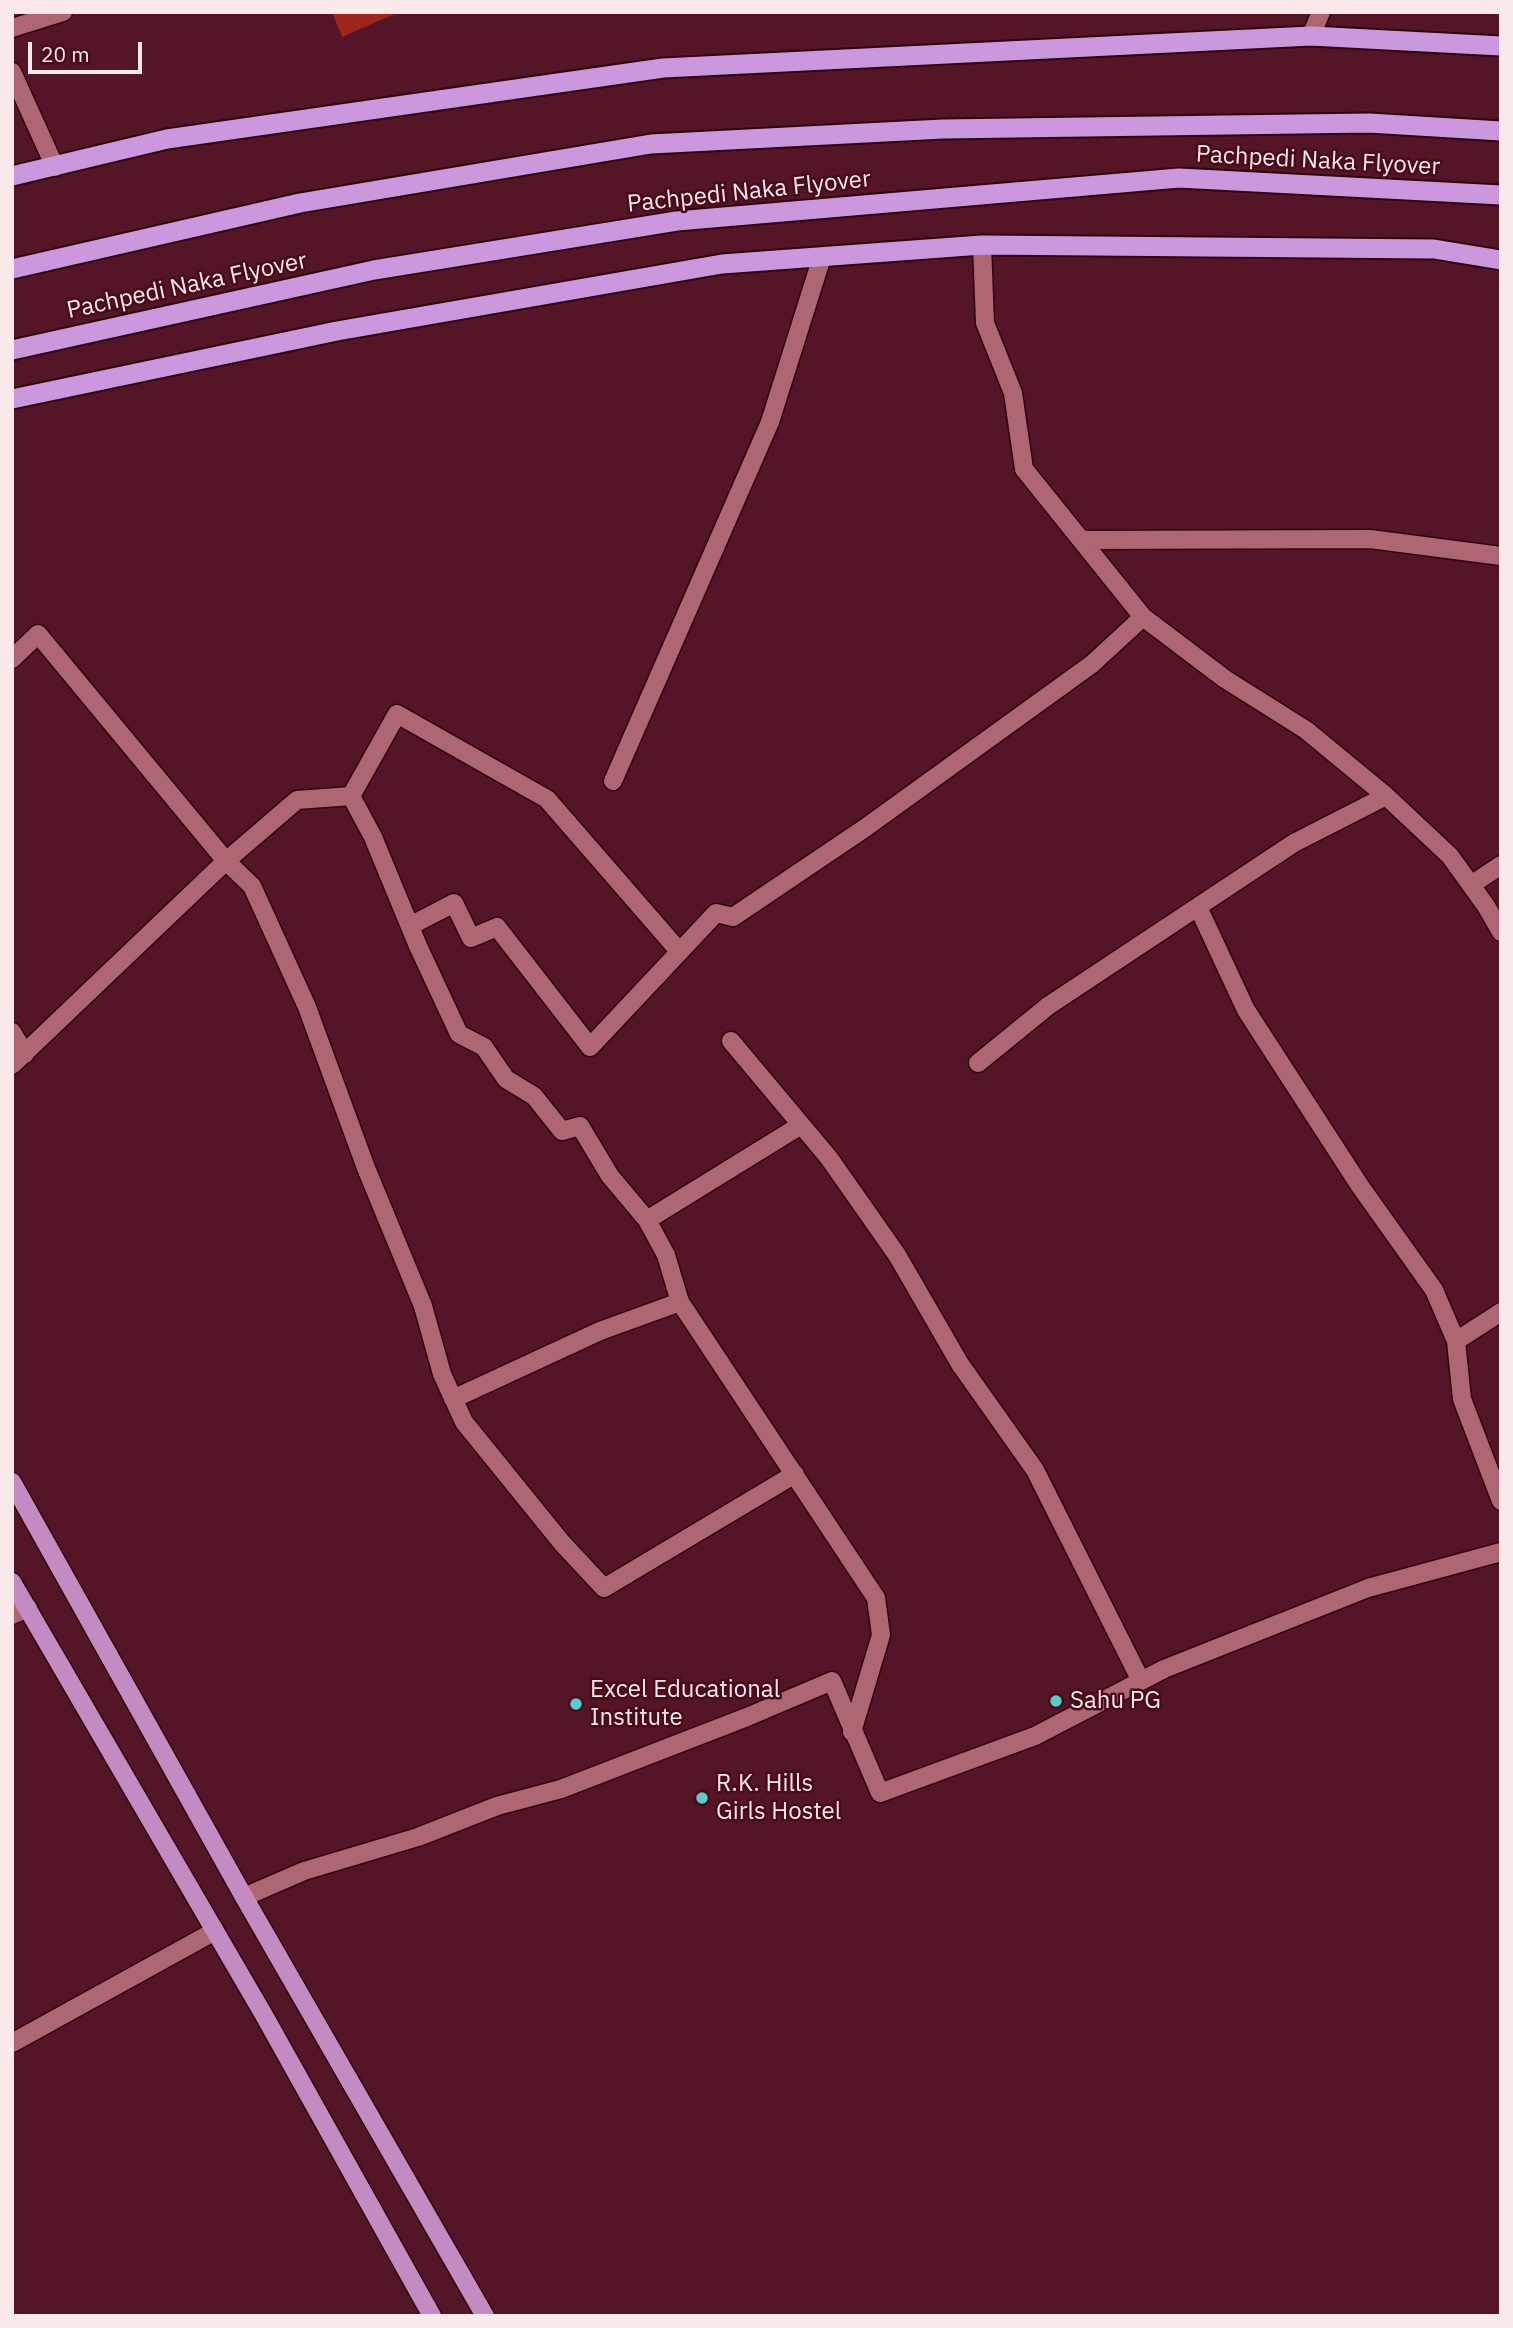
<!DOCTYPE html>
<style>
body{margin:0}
#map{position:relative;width:1513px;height:2328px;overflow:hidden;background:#541626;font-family:"IBM Plex Sans",sans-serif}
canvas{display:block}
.frame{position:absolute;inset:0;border:14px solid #fae9eb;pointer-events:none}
.scale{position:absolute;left:28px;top:42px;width:114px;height:32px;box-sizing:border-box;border:4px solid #fae9eb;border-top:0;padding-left:9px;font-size:21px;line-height:24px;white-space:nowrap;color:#fae9eb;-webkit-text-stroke:5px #480a1c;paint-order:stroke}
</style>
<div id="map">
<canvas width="1513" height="2328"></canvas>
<div class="frame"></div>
<div class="scale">20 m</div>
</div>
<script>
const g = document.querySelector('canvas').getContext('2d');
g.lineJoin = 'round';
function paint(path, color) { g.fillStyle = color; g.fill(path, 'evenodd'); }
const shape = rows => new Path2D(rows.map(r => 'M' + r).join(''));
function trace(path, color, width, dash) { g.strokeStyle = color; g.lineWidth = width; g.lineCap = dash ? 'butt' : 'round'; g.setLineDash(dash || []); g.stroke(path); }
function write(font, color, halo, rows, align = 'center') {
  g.font = font + ' "IBM Plex Sans",sans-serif'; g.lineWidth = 5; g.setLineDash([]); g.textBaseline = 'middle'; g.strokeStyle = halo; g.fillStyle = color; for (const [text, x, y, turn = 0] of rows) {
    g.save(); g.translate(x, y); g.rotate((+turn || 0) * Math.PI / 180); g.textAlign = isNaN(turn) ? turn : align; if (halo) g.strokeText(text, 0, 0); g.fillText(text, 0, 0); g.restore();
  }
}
paint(shape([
 [332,12,399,12,342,37]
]), '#9d251c');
const minor = shape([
 [12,28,63,12],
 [1311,36,1321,12],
 [12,72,55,167],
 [982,245,985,323,1013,393,1024,469,1143,617,1225,679,1306,730,1386,796,1450,856,1486,906,1501,932],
 [1081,540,1370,539,1501,556],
 [12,659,38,634,226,861,252,886,307,1007,366,1168,423,1306,442,1374,464,1422,562,1543,604,1588,795,1474],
 [613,781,770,422,822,257],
 [351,796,373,837,418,946,459,1034,484,1047,506,1079,534,1096,562,1131,580,1126,610,1176,647,1220,666,1255,680,1302,876,1598,881,1635,852,1732],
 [351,796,397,714,547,799,679,951],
 [1471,885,1501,865],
 [1198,907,1246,1010,1360,1186,1434,1290,1456,1341,1462,1399,1501,1501],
 [410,926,454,903,471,938,497,927,590,1047,716,913,733,917,865,828,1092,664,1143,617],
 [12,1032,25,1054],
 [731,1041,829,1158,897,1255,960,1364,1035,1470,1141,1681],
 [978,1063,1048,1006,1294,843,1386,796],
 [12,1065,226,861,297,800,351,796],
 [647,1220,801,1125],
 [1456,1341,1501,1312],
 [453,1399,600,1331,680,1302],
 [12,1615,28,1608],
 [244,1897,304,1871,418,1837,497,1806,561,1789,747,1717,832,1681,880,1793,1035,1736,1164,1669,1368,1588,1501,1552],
 [12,2043,215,1931]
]);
const primary = shape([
 [12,1482,244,1897,485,2316],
 [12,1582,265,2017,432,2316]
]);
const trunk = shape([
 [12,176,167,139,663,68,1311,36,1501,46],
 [12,269,300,203,651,144,943,129,1369,123,1501,131],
 [12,350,374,270,677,221,1179,178,1501,195],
 [12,399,337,331,722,264,982,245,1434,249,1501,260]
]);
trace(minor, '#310410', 21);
trace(primary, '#310410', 21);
trace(trunk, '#310410', 23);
trace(minor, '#ad6672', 18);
trace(primary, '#c48bc2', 18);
trace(trunk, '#cc98dd', 19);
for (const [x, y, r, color] of [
 [1056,1701,7,"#55cec6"],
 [576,1704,7,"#55cec6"],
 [702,1798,7,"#55cec6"]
]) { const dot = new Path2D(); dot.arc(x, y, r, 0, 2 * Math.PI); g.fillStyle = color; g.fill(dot); trace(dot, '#480a1c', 2.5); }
write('24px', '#fae9eb', '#480a1c', [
 ["Pachpedi Naka Flyover",1318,161,3],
 ["Pachpedi Naka Flyover",749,192,-6],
 ["Pachpedi Naka Flyover",187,286,-12]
]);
write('24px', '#fae9eb', '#480a1c', [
 ["Excel Educational",590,1690],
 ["Institute",590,1718],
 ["Sahu PG",1070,1701],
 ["R.K. Hills",716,1784],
 ["Girls Hostel",716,1812]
], 'left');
</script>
